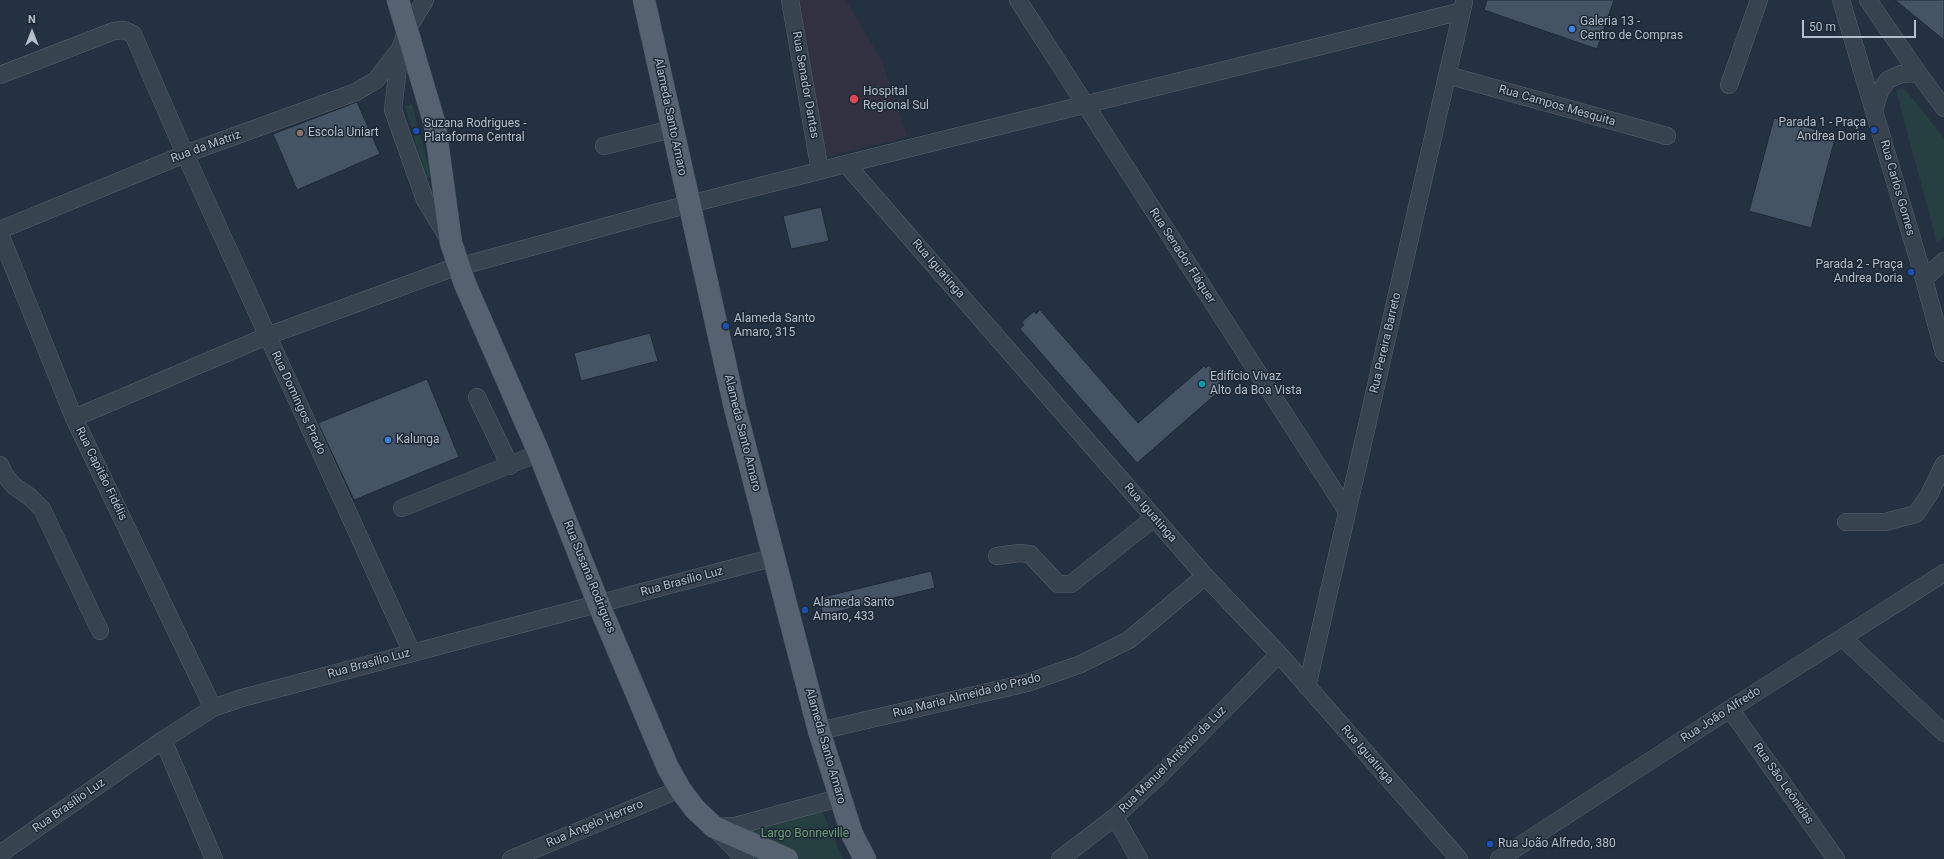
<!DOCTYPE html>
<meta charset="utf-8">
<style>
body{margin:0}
#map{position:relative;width:1944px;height:859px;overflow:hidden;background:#243140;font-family:Roboto,sans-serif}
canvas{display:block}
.north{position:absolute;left:12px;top:12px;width:40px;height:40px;-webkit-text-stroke:3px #1d2835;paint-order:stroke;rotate:0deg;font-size:11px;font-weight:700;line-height:16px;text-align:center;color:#b5becb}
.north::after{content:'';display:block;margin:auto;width:14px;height:18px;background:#b5becb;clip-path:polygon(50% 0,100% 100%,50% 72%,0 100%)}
.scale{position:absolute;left:1802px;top:20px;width:114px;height:18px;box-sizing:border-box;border:2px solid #b5becb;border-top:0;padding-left:5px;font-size:12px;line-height:14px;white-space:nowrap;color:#b5becb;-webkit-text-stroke:3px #1d2835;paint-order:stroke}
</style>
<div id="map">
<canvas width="1944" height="859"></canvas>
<div class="north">N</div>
<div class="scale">50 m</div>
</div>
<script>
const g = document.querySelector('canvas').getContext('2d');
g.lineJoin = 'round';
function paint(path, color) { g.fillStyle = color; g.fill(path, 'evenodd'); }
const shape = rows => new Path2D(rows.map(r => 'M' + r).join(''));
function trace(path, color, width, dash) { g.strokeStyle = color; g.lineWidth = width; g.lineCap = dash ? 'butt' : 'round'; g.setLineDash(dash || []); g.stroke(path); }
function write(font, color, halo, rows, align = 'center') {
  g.font = font + ' Roboto,sans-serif'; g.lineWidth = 3; g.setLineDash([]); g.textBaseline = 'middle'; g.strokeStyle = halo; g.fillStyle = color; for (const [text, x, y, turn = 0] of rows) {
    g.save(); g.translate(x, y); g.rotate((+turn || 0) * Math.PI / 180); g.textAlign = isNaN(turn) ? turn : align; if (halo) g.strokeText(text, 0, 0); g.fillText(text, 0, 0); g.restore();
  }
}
paint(shape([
 [795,0,846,0,882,61,907,137,824,157]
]), '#323141');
paint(shape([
 [1900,88,1905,89,1944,138,1944,236,1937,243,1898,98,1897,92],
 [412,104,431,176,426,178,405,106],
 [819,804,843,859,749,859,725,833]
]), '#263f41');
const building = shape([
 [1487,0,1614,0,1597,49,1484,10,1487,0],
 [1895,0,1944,0,1944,40,1895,0],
 [357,102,380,154,297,190,273,134,357,102],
 [1774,118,1836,135,1811,228,1749,211,1774,118],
 [821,207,829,241,791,249,783,216,821,207],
 [1040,310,1138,423,1204,366,1206,368,1209,365,1222,380,1220,382,1224,387,1137,463,1020,329,1024,325,1021,323,1034,311,1036,314,1040,310],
 [650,333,658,361,581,381,574,353,650,333],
 [427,379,459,457,354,500,318,423,427,379],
 [931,571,935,588,823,615,819,598,931,571]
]);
paint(building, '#455465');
trace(building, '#1f2a37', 1);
const minor = shape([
 [425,0,407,30,400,49,393,110,425,200,449,239],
 [790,0,820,171],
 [1018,0,1347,511],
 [1841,0,1924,279,1944,353],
 [1868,0,1918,73,1944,108],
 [0,75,114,31,124,30,133,34,185,154,412,653],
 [1447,75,1667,136],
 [1729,85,1759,0],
 [1874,110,1880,91,1888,80,1901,74,1918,73],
 [604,146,672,129],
 [846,164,1205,576,1279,654,1459,859],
 [0,230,185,154,356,92,376,80,400,49],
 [0,234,74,418,213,708],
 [1924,279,1944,261],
 [477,397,510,466],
 [74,418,267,336,447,270,655,213,846,164,1462,11],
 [0,465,4,474,14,486,30,497,42,509,100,631],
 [402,508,539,453],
 [1846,522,1885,522,1916,514,1929,495,1944,464],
 [997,556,1019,553,1030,554,1058,584,1071,584,1154,518],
 [1843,638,1944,733],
 [1307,687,1464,2],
 [1730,709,1836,859],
 [819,731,1027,683,1081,664,1129,640,1205,576],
 [163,740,214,859],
 [1115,817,1139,859],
 [716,827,735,826,839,798],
 [718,832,745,859],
 [0,854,163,740,213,708,242,698,775,557],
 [511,859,680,789],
 [1060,859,1115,817,1160,775,1279,654],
 [1499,859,1730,709,1944,573]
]);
const major = shape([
 [398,0,435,125,451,243,465,284,539,453,599,605,668,768,680,789,694,808,714,827,787,859],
 [644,0,735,408,819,731,852,834,865,859]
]);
trace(minor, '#56616e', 18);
trace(major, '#424c59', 23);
trace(minor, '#384350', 17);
trace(major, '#566270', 22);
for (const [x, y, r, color] of [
 [1572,29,4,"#3f7fe0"],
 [854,99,5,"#e0444e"],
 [1874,130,4,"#1a4fb4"],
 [416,131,4,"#1a4fb4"],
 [300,133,4,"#8d6e63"],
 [1911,272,4,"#1a4fb4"],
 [726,326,4,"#1a4fb4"],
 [1202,384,4,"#0f9aa8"],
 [388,440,4,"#3f7fe0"],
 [805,610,4,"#1a4fb4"],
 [1490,844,4,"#1a4fb4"]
]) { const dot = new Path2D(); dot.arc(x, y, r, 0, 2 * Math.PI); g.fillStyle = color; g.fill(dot); trace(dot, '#1d2835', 1.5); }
write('12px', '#b5becb', '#1d2835', [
 ["Galeria 13 -",1580,22],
 ["Centro de Compras",1580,36],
 ["Hospital",863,92],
 ["Regional Sul",863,106],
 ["Parada 1 - Praça",1866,123,"right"],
 ["Andrea Doria",1866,137,"right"],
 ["Suzana Rodrigues -",424,124],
 ["Plataforma Central",424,138],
 ["Escola Uniart",308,133],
 ["Parada 2 - Praça",1903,265,"right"],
 ["Andrea Doria",1903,279,"right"],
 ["Alameda Santo",734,319],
 ["Amaro, 315",734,333],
 ["Edifício Vivaz",1210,377],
 ["Alto da Boa Vista",1210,391],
 ["Kalunga",396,440],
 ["Alameda Santo",813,603],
 ["Amaro, 433",813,617],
 ["Rua João Alfredo, 380",1498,844]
], 'left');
write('12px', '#b5becb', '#1d2835', [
 ["Rua Senador Dantas",805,85,80],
 ["Rua Campos Mesquita",1557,106,16],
 ["Alameda Santo Amaro",670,117,78],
 ["Rua da Matriz",206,147,-20],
 ["Rua Carlos Gomes",1897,188,74],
 ["Rua Senador Fláquer",1182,256,57],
 ["Rua Iguatinga",938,269,49],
 ["Rua Pereira Barreto",1386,343,-77],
 ["Rua Domingos Prado",298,403,65],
 ["Alameda Santo Amaro",742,433,76],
 ["Rua Capitão Fidélis",101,474,64],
 ["Rua Iguatinga",1150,513,49],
 ["Rua Susana Rodrigues",589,577,68],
 ["Rua Brasílio Luz",682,582,-15],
 ["Rua Brasílio Luz",369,664,-15],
 ["Rua Maria Almeida do Prado",967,696,-14],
 ["Rua João Alfredo",1721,715,-33],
 ["Alameda Santo Amaro",825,746,74],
 ["Rua Iguatinga",1367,755,49],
 ["Rua Manuel Antônio da Luz",1173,760,-45],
 ["Rua São Leônidas",1783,784,55],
 ["Rua Brasílio Luz",69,806,-35],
 ["Rua Ângelo Herrero",595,824,-23]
]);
write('12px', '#6b9d75', '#1d2835', [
 ["Largo Bonneville",805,834]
]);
</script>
